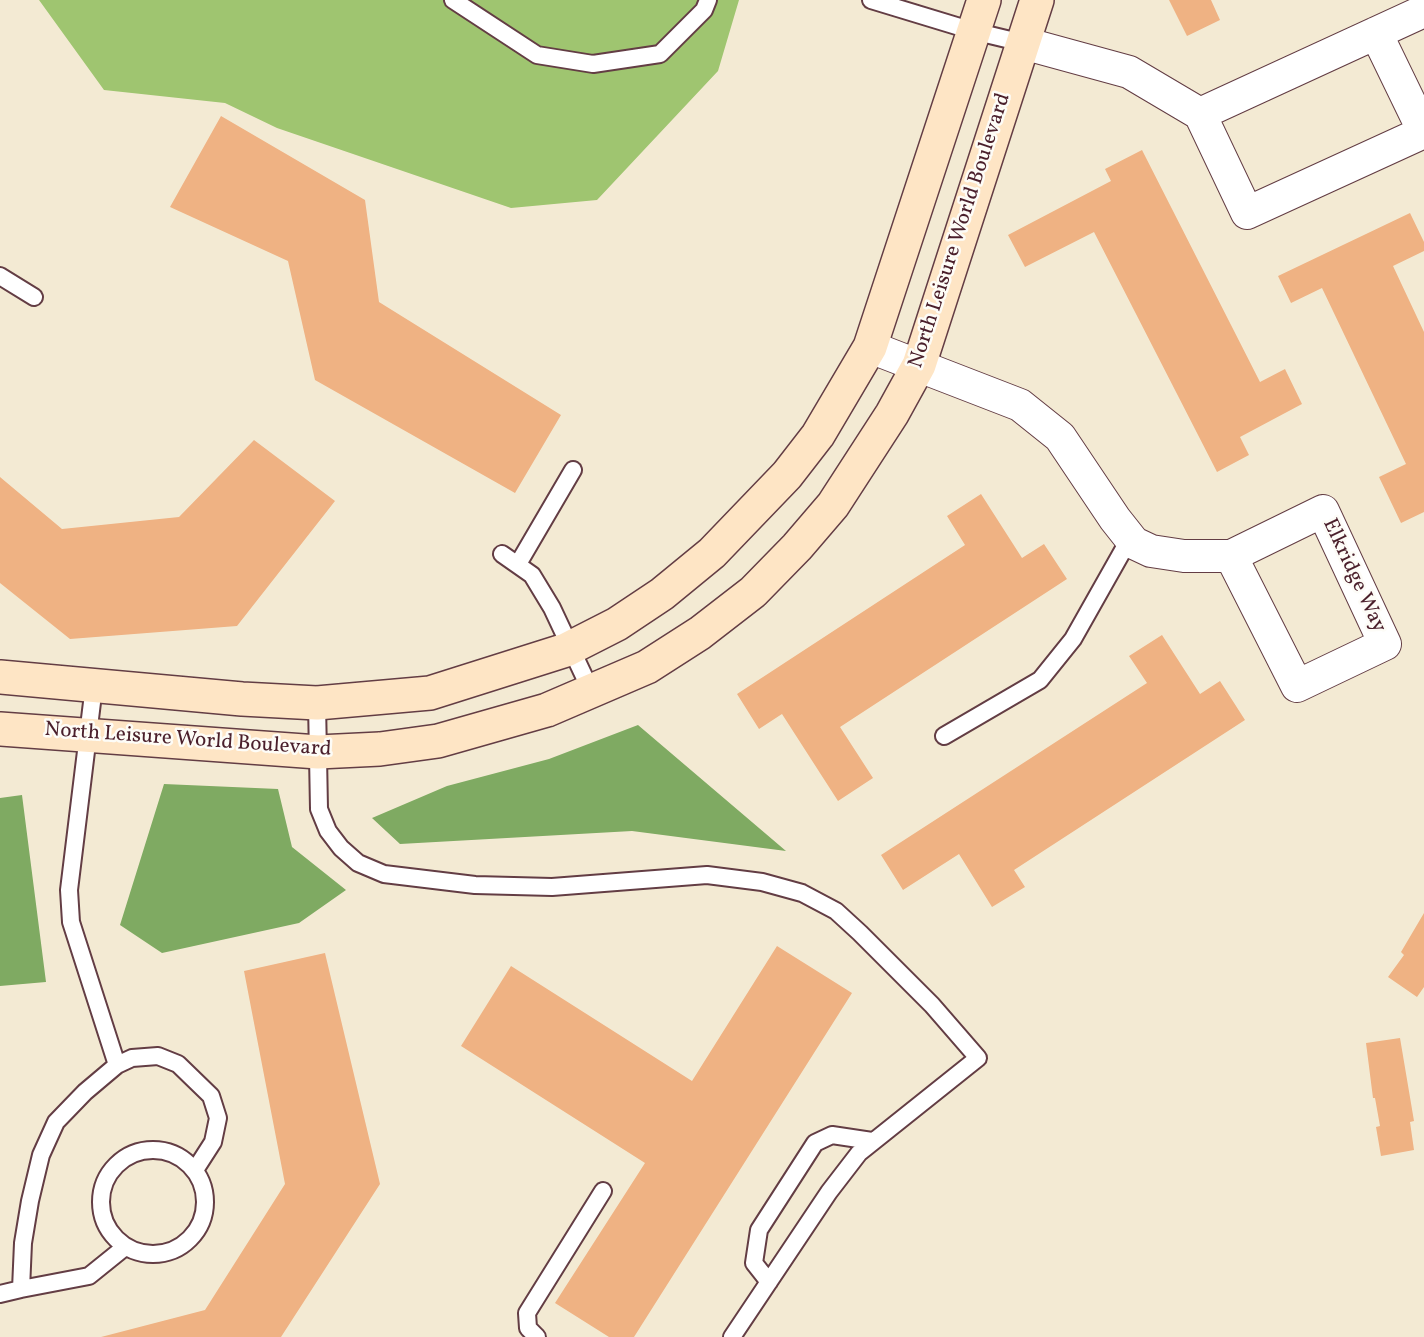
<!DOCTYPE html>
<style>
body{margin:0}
canvas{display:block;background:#f3ead3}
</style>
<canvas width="1424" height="1337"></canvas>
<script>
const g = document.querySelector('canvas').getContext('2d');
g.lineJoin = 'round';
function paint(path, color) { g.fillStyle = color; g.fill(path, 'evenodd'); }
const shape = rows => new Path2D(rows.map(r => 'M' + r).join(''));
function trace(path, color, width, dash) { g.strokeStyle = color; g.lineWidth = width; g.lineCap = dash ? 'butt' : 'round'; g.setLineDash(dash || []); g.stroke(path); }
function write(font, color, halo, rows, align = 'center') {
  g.font = font + ' Vollkorn,serif'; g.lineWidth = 5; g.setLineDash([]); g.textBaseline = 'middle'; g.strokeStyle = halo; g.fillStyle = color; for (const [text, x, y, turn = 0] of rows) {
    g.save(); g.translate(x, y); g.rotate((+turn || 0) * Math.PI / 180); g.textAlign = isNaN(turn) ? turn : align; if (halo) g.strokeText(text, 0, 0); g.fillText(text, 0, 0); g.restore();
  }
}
paint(shape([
 [39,0,739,0,718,71,597,200,511,208,277,128,225,103,104,90]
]), '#9fc570');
paint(shape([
 [638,725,786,851,632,831,400,844,372,818,447,786,549,759],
 [164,784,278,789,292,847,346,890,299,923,162,953,120,925],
 [22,795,46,982,0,986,0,798]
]), '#7faa62');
paint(shape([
 [1169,0,1211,0,1220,20,1187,36],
 [221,116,365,200,379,302,561,415,515,493,315,380,288,261,170,207],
 [1142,150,1260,382,1285,369,1302,404,1240,437,1249,455,1217,472,1094,232,1025,267,1008,235,1111,181,1105,169],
 [1410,213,1424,242,1424,251,1393,266,1424,332,1424,512,1401,523,1379,477,1406,464,1322,288,1291,303,1278,276],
 [254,440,335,501,237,626,70,639,0,583,0,477,62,529,179,517],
 [981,494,1022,558,1044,544,1067,579,840,727,873,778,838,801,782,714,759,729,737,694,965,545,947,516],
 [1162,635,1200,694,1220,681,1245,720,1014,870,1025,887,992,907,959,854,903,890,881,855,1147,683,1129,656],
 [1424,913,1424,987,1417,997,1388,977,1404,955,1401,952],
 [777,946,852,993,634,1337,609,1337,555,1303,645,1163,461,1046,511,966,692,1081],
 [325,953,380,1184,281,1337,101,1337,205,1310,285,1184,244,971],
 [1400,1038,1414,1121,1410,1122,1414,1150,1381,1156,1376,1127,1380,1126,1375,1098,1373,1098,1366,1043]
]), '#efb283');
const lane = shape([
 [453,0,537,55,593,64,660,54,704,10,708,0],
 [871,0,973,31,1023,43],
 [0,276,34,297],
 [502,554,532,575,552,608,591,691],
 [518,564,573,470],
 [317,703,319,809,328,831,341,848,358,863,384,874,475,885,552,887,707,875,762,882,802,893,836,911,860,933,932,1005,978,1058,859,1153,829,1192,732,1337],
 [944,736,1040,680,1073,639,1130,538],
 [117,1065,132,1058,158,1056,178,1064,211,1096,218,1118,213,1142,195,1170],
 '101 1202a52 52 0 1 1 104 0a52 52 0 1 1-104 0Z',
 [769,1282,754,1263,759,1230,815,1143,832,1135,872,1141],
 [21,1289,89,1276,125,1247],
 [0,1294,21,1289,23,1243,30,1201,41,1155,56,1122,85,1092,117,1065,71,922,69,890,94,686],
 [537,1337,528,1328,527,1313,603,1191]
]);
const street = shape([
 [1023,43,1129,72,1200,114,1424,11],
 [1200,114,1247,213,1424,132,1376,33],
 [870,347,1020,405,1060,437,1115,519,1134,543,1151,551,1184,556,1231,556,1323,511,1385,644,1297,686,1231,556]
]);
const secondary = shape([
 [0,677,242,699,317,703,430,693,566,650,617,624,662,594,712,553,787,475,818,435,870,347,984,0],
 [0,729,318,752,380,749,438,741,547,710,647,667,700,633,753,592,797,547,833,505,892,414,919,365,1037,0]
]);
trace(lane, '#633d44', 20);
trace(street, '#633d44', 34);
trace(secondary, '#633d44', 36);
trace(lane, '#fff', 16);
trace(street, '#fff', 32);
trace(secondary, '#fee5c5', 33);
write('21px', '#4a1f2b', '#fdfcf7', [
 ["North Leisure World Boulevard",961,231,-72],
 ["Elkridge Way",1353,576,65],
 ["North Leisure World Boulevard",188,741,4]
]);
</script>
